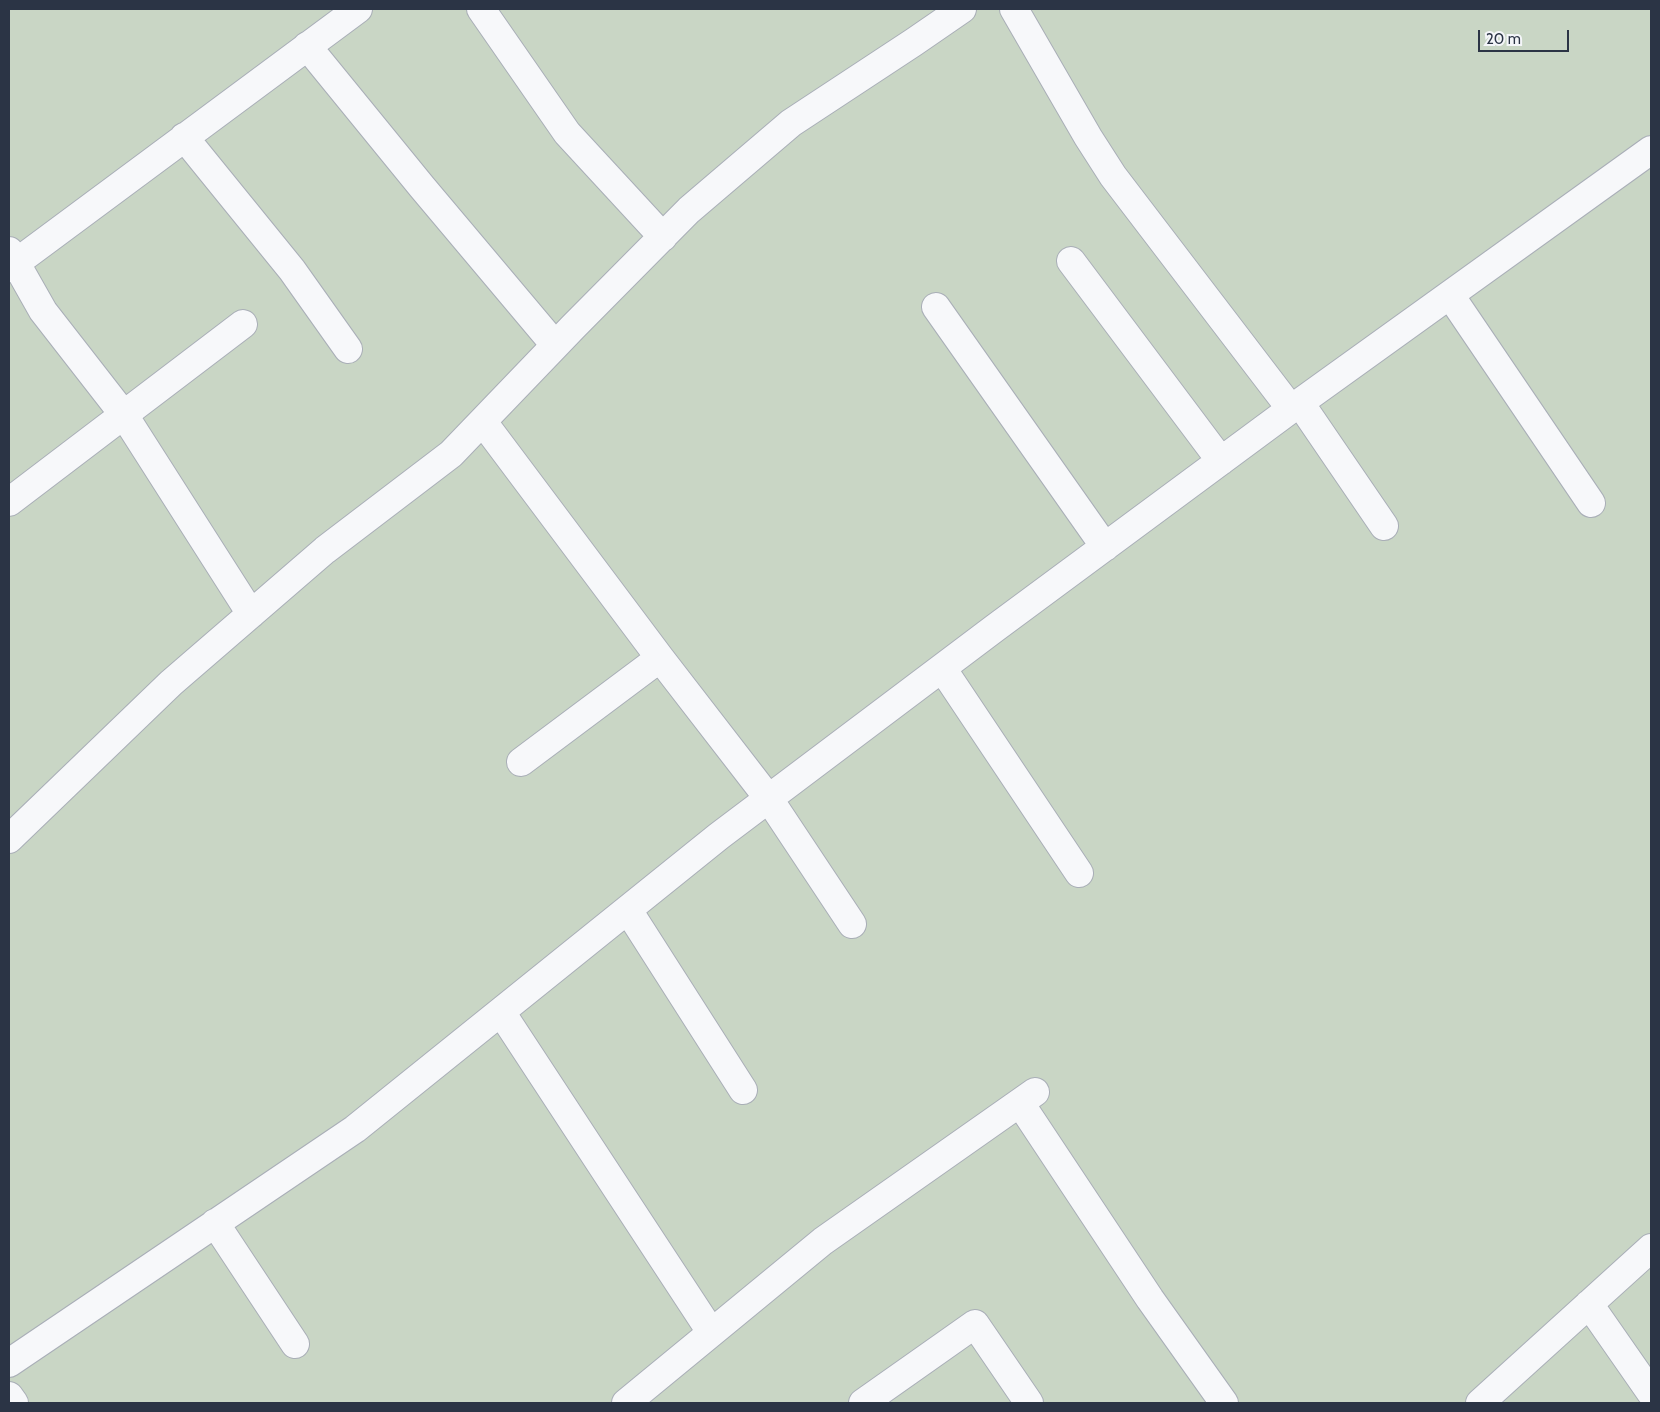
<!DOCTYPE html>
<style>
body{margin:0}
#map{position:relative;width:1660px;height:1412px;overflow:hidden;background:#e4e7ec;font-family:Cabin,sans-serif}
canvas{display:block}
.frame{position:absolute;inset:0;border:10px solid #2b3445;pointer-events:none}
.scale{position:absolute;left:1478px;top:30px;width:91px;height:22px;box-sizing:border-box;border:2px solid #2b3445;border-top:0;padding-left:6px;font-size:15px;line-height:18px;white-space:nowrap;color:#2b3445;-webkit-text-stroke:4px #f4f6f9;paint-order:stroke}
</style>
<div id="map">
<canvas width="1660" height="1412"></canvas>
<div class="frame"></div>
<div class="scale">20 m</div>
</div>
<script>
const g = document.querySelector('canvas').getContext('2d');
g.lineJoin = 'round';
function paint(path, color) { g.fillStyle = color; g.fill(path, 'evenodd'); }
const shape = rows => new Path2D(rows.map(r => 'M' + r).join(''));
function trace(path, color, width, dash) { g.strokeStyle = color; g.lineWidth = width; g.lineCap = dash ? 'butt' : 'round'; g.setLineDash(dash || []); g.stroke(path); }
paint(shape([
 [9,9,1651,9,1651,1403,9,1403]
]), '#c9d6c5');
const minor = shape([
 [481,9,567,133,663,237],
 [1014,9,1088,137,1113,176,1291,409],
 [307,46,422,187,555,345],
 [184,137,292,270,348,349],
 [9,251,43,311,124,415,251,614],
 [1071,261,1221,461],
 [9,268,358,9],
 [1450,295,1591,503],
 [936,307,1105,547],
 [1300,403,1384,526],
 [483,422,660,658,769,799,852,924],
 [9,502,243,324],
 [942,668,1079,873],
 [521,762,660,658],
 [9,839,171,683,325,550,451,454,573,327,689,210,791,123,914,42,962,9],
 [628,910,743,1090],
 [501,1012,711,1332],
 [1020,1103,1150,1299,1224,1403],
 [215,1223,295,1344],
 [1589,1304,1651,1393],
 [9,1363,355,1129,719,836,995,628,1291,409,1651,150],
 [9,1396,14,1403],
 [626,1403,823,1241,1035,1092],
 [863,1403,975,1324,1029,1403],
 [1480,1403,1651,1248]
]);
trace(minor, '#a9aeb7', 30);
trace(minor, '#f7f8fa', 28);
</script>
